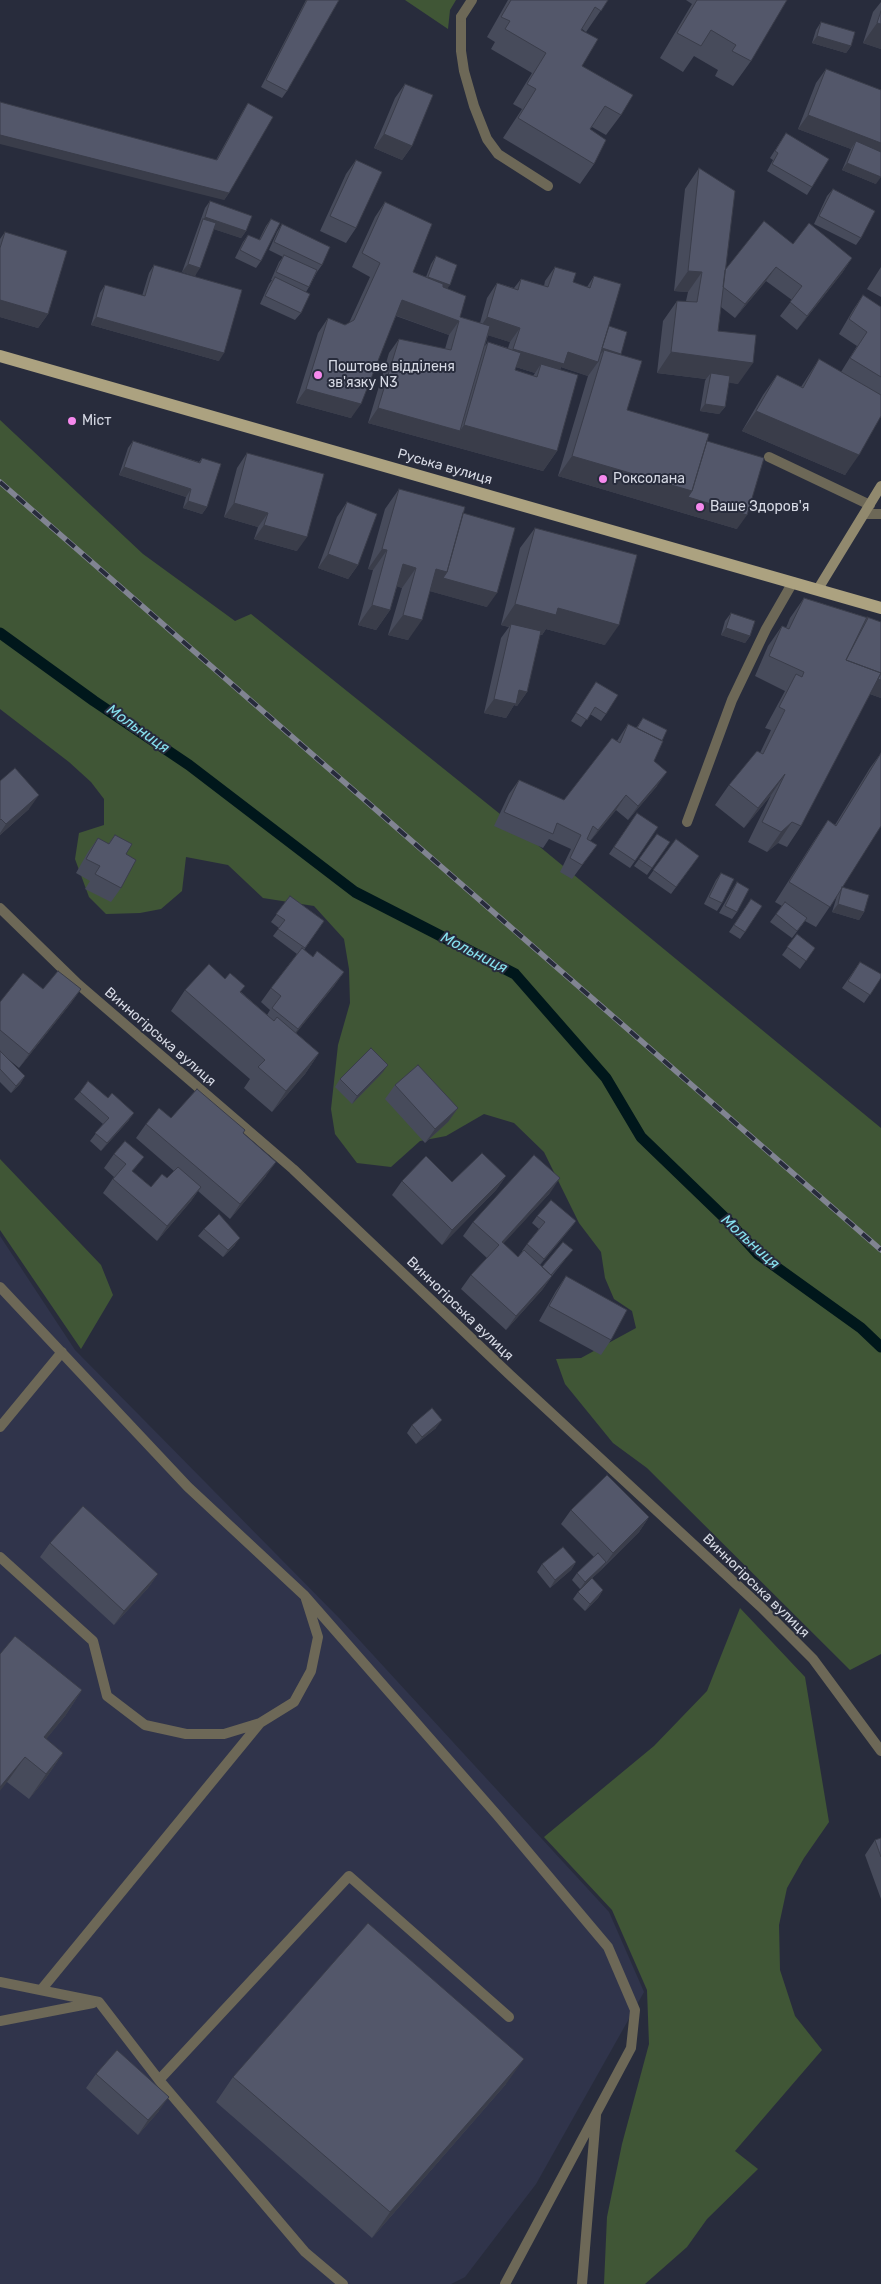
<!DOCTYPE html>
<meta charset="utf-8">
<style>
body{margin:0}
canvas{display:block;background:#282c3c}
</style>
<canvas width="881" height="2284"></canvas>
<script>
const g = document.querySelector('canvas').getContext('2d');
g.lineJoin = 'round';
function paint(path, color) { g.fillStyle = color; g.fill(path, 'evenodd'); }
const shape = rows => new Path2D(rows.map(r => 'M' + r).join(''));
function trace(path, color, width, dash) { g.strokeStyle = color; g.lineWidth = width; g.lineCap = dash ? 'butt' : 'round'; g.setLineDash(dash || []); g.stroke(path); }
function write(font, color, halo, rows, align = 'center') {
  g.font = font + ' Rubik,sans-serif'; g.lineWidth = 4; g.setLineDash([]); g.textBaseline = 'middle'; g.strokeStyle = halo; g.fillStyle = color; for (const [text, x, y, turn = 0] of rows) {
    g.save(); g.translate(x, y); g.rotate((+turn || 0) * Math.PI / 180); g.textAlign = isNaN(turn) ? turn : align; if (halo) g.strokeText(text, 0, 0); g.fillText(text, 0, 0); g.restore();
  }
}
paint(shape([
 [0,1236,75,1350,340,1619,609,1912,644,1992,536,2184,465,2277,451,2284,0,2284]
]), '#30344b');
paint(shape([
 [405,0,456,0,450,10,448,29],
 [0,420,143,554,235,621,251,614,500,814,881,1128,881,1654,850,1670,647,1468,613,1443,565,1384,556,1359,581,1358,636,1328,632,1311,614,1299,605,1278,601,1252,579,1223,544,1152,514,1123,484,1114,446,1136,420,1141,391,1167,357,1163,335,1134,331,1109,338,1045,350,1003,349,969,344,939,314,906,263,898,228,865,186,857,182,891,161,909,140,913,106,914,89,897,75,859,79,833,104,825,104,799,91,782,69,762,0,709],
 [0,1159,101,1265,113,1295,81,1349,0,1230],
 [740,1608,805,1677,829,1822,804,1858,787,1888,779,1925,780,1970,795,2016,822,2050,735,2151,758,2169,707,2219,687,2247,645,2284,604,2284,607,2217,622,2144,649,2044,647,1990,612,1910,544,1837,654,1746,707,1691]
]), '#405636');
trace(shape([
 [0,633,94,701,189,765,355,892,515,974,606,1078,641,1137,728,1221,758,1254,861,1328,881,1347]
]), '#00171b', 11);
trace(shape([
 [461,17,461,51,464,71,474,106,487,139,498,154,548,186],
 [769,457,870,505],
 [687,822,732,700,766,629,793,582],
 [0,1287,188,1487,305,1596,497,1815,608,1947,635,2010,631,2048,505,2284],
 [0,1427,62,1352],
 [0,1557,93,1641,107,1696,145,1725,186,1734,224,1734,260,1723,294,1702,311,1671,318,1637,306,1599],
 [0,1982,99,2002,159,2080,305,2252,343,2284],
 [41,1990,260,1723],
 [0,2021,93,2003],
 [159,2080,349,1876,509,2017],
 [582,2284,596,2115]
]), '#6d6857', 10);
trace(shape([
 [461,17,472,0],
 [865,514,881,514],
 [0,908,78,984,293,1169,510,1375,761,1607,813,1659,881,1751]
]), '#6d6857', 10);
trace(shape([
 [818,589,881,486]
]), '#91896e', 10);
trace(shape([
 [0,356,881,608]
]), '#aca280', 12);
const rail = shape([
 [0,482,881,1250]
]);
trace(rail, '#818492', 5.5);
trace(rail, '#282c3c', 4, [11]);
paint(shape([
 [306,0,339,0,287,91,282,98,261,87],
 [508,0,608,0,586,32,582,29,582,66,621,115,606,135,592,127,590,129,594,164,580,184,503,138,522,109,513,104,532,73,491,49,495,42,487,37],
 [686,0,786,0,751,61,733,86,715,76,718,70,694,56,683,72,660,58,692,4],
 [881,2,881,49,863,43,873,12],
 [821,22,851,46,846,53,812,43,816,30],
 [826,69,876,184,842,170,851,149,798,129,816,83],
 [405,84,412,146,402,160,374,148,395,98],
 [248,103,229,193,224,200,216,160,243,111],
 [786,133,812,187,807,195,767,171,773,160,770,158],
 [356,160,356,228,346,243,320,231,346,174],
 [699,168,725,270,793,244,852,258,842,273,797,330,780,316,792,300,766,281,735,318,721,307,718,331,738,384,729,382,725,407,719,414,700,411,705,381,706,379,657,373,663,321,677,301,686,301,688,292,674,291,685,189],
 [833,189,861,238,856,245,814,224,827,196],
 [210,201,246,231,241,238,214,229,195,276,182,272,205,208],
 [385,202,413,272,426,277,431,264,436,256,447,289,460,317,480,323,487,298,497,283,514,288,521,279,544,286,545,281,555,267,573,282,587,287,594,276,609,326,621,354,627,410,707,441,737,529,558,476,588,376,561,367,560,370,557,451,543,471,368,423,389,353,399,339,445,349,449,335,396,316,351,418,296,403,318,333,328,318,345,325,349,323,370,277,352,267,375,217],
 [488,335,510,342,508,348,488,342,485,346],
 [516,367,535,373,533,376,515,370],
 [271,219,261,261,256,268,235,258,243,242,248,235,259,240,266,226],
 [282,224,322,265,317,272,309,287,306,292,301,313,295,320,260,304,269,284,272,280,271,280,279,262,283,257,269,250,277,232],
 [5,232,48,314,38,328,0,317,0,239],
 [154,265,219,361,91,325,100,293,105,285,142,296,149,273],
 [881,267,881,297,867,289],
 [863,295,881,307,881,416,845,475,742,431,763,395,777,375,801,387,819,359,841,372,857,346,839,334,853,310],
 [133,441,199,462,202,458,207,507,202,514,183,508,186,497,119,475,128,448],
 [247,453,297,551,254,539,258,527,224,517,237,468],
 [399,489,463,513,487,607,430,591,408,640,388,635,402,588,397,586,390,610,376,630,358,625,373,570,368,569,385,509],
 [347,502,358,565,348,579,318,568,337,517],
 [535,528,605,645,546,629,542,635,540,635,527,692,517,706,514,705,506,718,484,713,501,638,509,627,501,625,520,548],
 [804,598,881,622,881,698,870,694,801,826,787,847,778,843,767,852,748,842,771,795,744,828,715,805,729,785,760,753,771,730,765,728,785,691,755,676,768,646,782,626,786,628,790,618],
 [731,613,750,636,745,643,721,635,725,621],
 [596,682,606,714,601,721,590,714,581,727,571,721],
 [643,718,662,741,654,761,657,786,628,820,616,810,590,841,597,845,572,879,560,872,571,849,549,839,543,848,494,826,509,794,519,780,564,800,617,741,628,724,636,728],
 [881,753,843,887,864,912,859,920,832,912,837,896,816,927,805,921,792,938,770,922,782,906,775,902,814,841,828,820,835,825,870,768],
 [0,781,29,809,0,835],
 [637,813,635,861,630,868,609,854],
 [657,834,670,842,647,875,634,866],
 [115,835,126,854,121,888,111,902,85,889,90,881,76,873,88,852,98,838,108,844],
 [676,839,699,856,671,894,648,878],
 [721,873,722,903,717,911,704,904,716,880],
 [737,882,737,912,732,919,719,913,732,890],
 [290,896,324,921,304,950,313,957,344,972,334,986,296,1033,319,1053,305,1074,272,1112,244,1088,250,1079,171,1011,185,990,241,992,267,1015,270,1010,261,1002,271,988,297,954,273,936,279,928,271,922],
 [751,899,745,932,740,939,729,932],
 [797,934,815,948,800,969,782,955],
 [860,962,881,978,864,1003,842,988],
 [43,989,81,989,71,1003,19,1068,7,1058,25,1076,20,1084,11,1093,0,1082,0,1002],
 [383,1072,352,1104,335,1087,340,1079],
 [395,1085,458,1108,448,1122,425,1143,385,1099],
 [80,1092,108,1098,129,1120,101,1151,90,1141,103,1124,74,1099],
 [171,1118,243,1133,266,1176,230,1219,198,1191,191,1201,157,1241,103,1193,114,1177,104,1168,114,1154,125,1141,133,1172,151,1187,167,1178,174,1171,136,1138,146,1124],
 [506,1176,496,1190,442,1245,392,1195,402,1181,452,1182],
 [550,1193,503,1243,518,1257,522,1252,522,1251,527,1244,539,1229,532,1223,537,1216,576,1221,570,1229,540,1265,542,1267,567,1257,552,1276,542,1290,506,1330,461,1289,471,1275,487,1258,463,1236,473,1222],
 [204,1229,235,1245,223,1257,198,1236],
 [566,1276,611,1340,601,1355,539,1321,556,1291],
 [412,1425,436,1428,416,1444,407,1433],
 [571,1510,649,1517,639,1532,601,1570,580,1589,572,1580,577,1573,594,1557,561,1524],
 [50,1543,158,1574,148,1588,114,1625,40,1557],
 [576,1562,571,1570,550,1588,537,1572,542,1564],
 [603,1590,598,1598,585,1611,573,1599,578,1592],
 [0,1654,82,1690,65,1716,46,1739,63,1753,46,1778,29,1799,7,1782],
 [881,1838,881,1899,865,1855,875,1840],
 [96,2074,159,2111,138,2135,86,2088],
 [233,2077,506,2084,372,2238,216,2102]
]), '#474b5b');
paint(shape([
 [877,23,881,24,881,49,863,43],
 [817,36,851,46,846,53,812,43],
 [808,115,881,143,881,161,856,141,851,149,798,129],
 [384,134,412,146,402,160,374,148],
 [0,135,229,193,224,200,0,144],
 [847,163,881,177,876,184,842,170],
 [205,217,246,231,241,238,201,225,203,219,200,224],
 [852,258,842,273,797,330,807,316],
 [188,264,200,268,195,276,182,272],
 [776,267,766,281,735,318,745,304],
 [688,271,702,272,688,292,674,291],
 [428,277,450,285,444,293,423,284],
 [0,300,48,314,38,328,0,317],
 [402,300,459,321,449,335,392,314],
 [96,317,224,353,219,361,91,325],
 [487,317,520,328,510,342,477,332],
 [599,347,621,354,616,361,604,350,599,356],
 [513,349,568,352,598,362,588,376,561,367,554,378,541,364,535,373,503,363],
 [671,352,753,363,738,384,709,380,711,373,706,379,657,373],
 [306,389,361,404,351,418,296,403],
 [705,404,725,407,719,414,700,411],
 [378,408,460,431,464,425,557,451,543,471,368,423],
 [756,411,859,455,845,475,742,431],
 [572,456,692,491,747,515,737,529,558,476],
 [124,467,191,489,186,497,119,475],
 [188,501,207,507,202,514,183,508],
 [234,503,268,513,258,527,224,517],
 [264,525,307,537,297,551,254,539],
 [382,549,387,550,373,570,368,569],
 [328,554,358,565,348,579,318,568],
 [403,564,416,568,402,588,389,584],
 [436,569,447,572,497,593,487,607,422,589],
 [515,604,558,608,619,625,605,645,546,629,542,635,511,627,511,624,509,627,501,625],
 [372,605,390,610,376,630,358,625],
 [403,615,422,620,408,640,388,635],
 [726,628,750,636,745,643,721,635],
 [842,666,881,680,881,698,832,680],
 [519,690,527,692,517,706,514,705,506,718,484,713,494,699],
 [667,772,657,786,628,820,638,806],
 [785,774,771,795,744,828,758,808],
 [39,795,29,809,0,835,0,833,6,824],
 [626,795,616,810,588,844,598,830],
 [792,822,778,843,767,852,781,832],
 [838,904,864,912,859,920,832,912],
 [344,972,334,986,288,1043,298,1029],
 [81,989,71,1003,19,1068,29,1054],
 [319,1053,305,1074,272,1112,286,1091],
 [388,1065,383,1072,352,1104,357,1096],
 [25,1076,20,1084,11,1093,16,1086],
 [458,1108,448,1122,425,1143,435,1129],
 [134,1113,129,1120,101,1151,107,1143],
 [144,1157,122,1185,132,1171],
 [276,1162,266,1176,230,1219,240,1204],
 [506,1176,496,1190,442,1245,452,1230],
 [560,1178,550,1193,492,1256,502,1242],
 [201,1187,191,1201,157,1241,167,1226],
 [576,1221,570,1229,539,1266,544,1259],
 [240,1238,235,1245,223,1257,228,1250],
 [573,1250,567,1257,545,1283,552,1276,542,1290,506,1330,516,1316],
 [442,1420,436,1428,416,1444,422,1437],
 [649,1517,639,1532,603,1567,613,1553],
 [576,1562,571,1570,550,1588,555,1580],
 [606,1562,601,1570,580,1589,585,1582],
 [158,1574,148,1588,114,1625,124,1611],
 [603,1590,598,1598,585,1611,590,1604],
 [82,1690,65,1716,29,1760,44,1737],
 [63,1753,46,1778,29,1799,46,1774],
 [25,1757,7,1782,0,1791,0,1787],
 [524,2059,506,2084,372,2238,390,2212],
 [169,2097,159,2111,138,2135,148,2120]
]), '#3a3d4a');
const building = shape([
 [307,0,339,0,287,91,266,80,307,0],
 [511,0,608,0,601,11,595,7,581,30,598,39,582,66,633,95,621,115,605,106,590,129,606,140,594,164,518,118,536,89,527,84,546,53,505,29,510,21,501,17,511,0],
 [697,0,787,0,751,61,732,51,736,45,711,30,701,46,677,33,697,0],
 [881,11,881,24,877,23,881,11],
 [821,22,855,32,851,46,817,36,821,22],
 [826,69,881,90,881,143,808,115,826,69],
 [405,84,433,95,412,146,384,134,405,84],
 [0,102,217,160,248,103,273,117,229,193,0,135,0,102],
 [786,133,829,159,812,187,772,164,778,153,775,151,786,133],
 [856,141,881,152,881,177,847,163,856,141],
 [356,160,382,172,356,228,330,216,356,160],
 [699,168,735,191,718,331,756,335,753,363,671,352,677,301,697,302,702,272,688,271,699,168],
 [833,189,875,211,861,238,819,216,833,189],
 [210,201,252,216,246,231,205,217,210,201],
 [385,202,432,224,413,272,443,284,443,287,466,296,460,317,490,326,460,431,378,408,399,339,451,350,459,321,402,300,361,404,306,389,328,318,345,325,354,320,380,263,362,253,385,202],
 [203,219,216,223,200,268,188,264,203,219],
 [271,219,280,223,261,261,240,250,248,235,260,240,271,219],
 [764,221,793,244,809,223,852,258,807,316,790,302,802,286,776,267,745,304,723,287,725,270,764,221],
 [282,224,330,247,322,265,274,242,282,224],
 [5,232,67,251,48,314,0,300,0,248,5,232],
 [284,255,317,270,309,287,276,272,284,255],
 [436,256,457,265,450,285,428,277,436,256],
 [154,265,242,290,224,353,96,317,105,285,145,296,154,265],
 [555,267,576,273,573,282,590,288,594,276,621,284,598,362,568,352,564,364,513,349,520,328,487,317,497,283,518,290,521,279,548,287,555,267],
 [275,277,310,294,301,313,265,296,275,277],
 [863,295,881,307,881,377,850,358,867,332,849,319,863,295],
 [609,326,627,332,621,354,602,348,609,326],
 [488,342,521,353,515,370,537,377,541,364,578,375,557,451,464,425,488,342],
 [604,350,642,361,627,410,709,434,692,491,572,456,604,350],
 [819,359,881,395,881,416,859,455,756,411,777,375,803,388,819,359],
 [711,373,730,376,725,407,705,404,711,373],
 [133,441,200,463,202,458,221,464,207,507,188,501,191,489,124,467,133,441],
 [707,441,764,458,747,515,688,497,692,491,707,441],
 [247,453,324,474,307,537,264,525,268,513,234,503,247,453],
 [399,489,465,507,447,572,436,569,422,620,403,615,416,568,403,564,390,610,372,605,387,550,382,549,399,489],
 [347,502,377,514,358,565,328,554,347,502],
 [463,513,515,528,497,593,443,578,447,572,463,513],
 [535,528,637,555,619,625,558,608,556,615,515,604,535,528],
 [804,598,868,618,846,660,881,673,801,826,792,822,781,832,762,822,785,774,758,808,729,785,757,751,763,754,785,710,779,707,796,674,802,677,804,672,769,656,782,626,789,629,804,598],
 [731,613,755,621,750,636,726,628,731,613],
 [867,617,881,622,881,673,846,660,867,617],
 [511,624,541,631,527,692,519,690,516,704,494,699,511,624],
 [881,673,881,680,878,679,881,673],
 [596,682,618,695,606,714,595,707,587,720,576,713,596,682],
 [643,718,667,730,662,741,637,728,643,718],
 [628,724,663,741,654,761,667,772,638,806,626,795,598,830,593,826,587,839,597,845,582,865,570,858,581,835,557,823,553,834,504,812,519,780,564,800,612,738,620,743,628,724],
 [881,753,881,826,830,907,789,882,828,820,836,826,881,753],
 [15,768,39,795,6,824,1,819,0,820,0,781,15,768],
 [637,813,658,827,635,861,614,847,637,813],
 [657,834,670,842,652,868,639,859,657,834],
 [115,835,132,844,126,854,136,860,121,888,95,874,100,866,86,859,98,838,109,844,115,835],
 [676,839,699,856,676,887,653,870,676,839],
 [721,873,734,879,722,903,709,897,721,873],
 [737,882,749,889,737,912,725,906,737,882],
 [842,887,869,895,864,912,838,904,842,887],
 [290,896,324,921,305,948,278,929,285,920,276,914,290,896],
 [751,899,762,906,745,932,734,925,751,899],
 [785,902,807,918,797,931,776,914,785,902],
 [797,934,815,948,806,961,787,947,797,934],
 [302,948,313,957,317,951,344,972,298,1029,272,1008,281,996,271,988,302,948],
 [860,962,881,974,881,978,870,995,848,981,860,962],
 [209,964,225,979,230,973,245,986,240,992,274,1021,277,1017,319,1053,286,1091,258,1067,265,1060,185,990,209,964],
 [58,971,81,989,29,1054,0,1030,0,1002,23,973,43,989,58,971],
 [371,1048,388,1065,357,1096,340,1079,371,1048],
 [0,1051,25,1076,16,1086,0,1069,0,1051],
 [418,1065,458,1108,435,1129,395,1085,418,1065],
 [88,1081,108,1098,112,1093,134,1113,107,1143,95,1133,109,1118,80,1092,88,1081],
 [197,1089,245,1130,243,1133,276,1162,240,1204,146,1124,159,1108,171,1118,197,1089],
 [125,1141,144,1157,132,1171,151,1187,162,1174,167,1178,178,1167,201,1187,167,1226,113,1179,126,1164,114,1154,125,1141],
 [482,1153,506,1176,452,1230,402,1181,426,1156,452,1182,482,1153],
 [534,1155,560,1178,502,1242,518,1257,524,1250,552,1276,516,1316,471,1275,499,1245,473,1222,534,1155],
 [551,1200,576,1221,544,1259,527,1244,545,1222,537,1216,551,1200],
 [219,1214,240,1238,228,1250,204,1229,219,1214],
 [563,1242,573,1250,551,1275,542,1267,563,1242],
 [566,1276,627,1310,611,1340,549,1306,566,1276],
 [432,1408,442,1420,422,1437,412,1425,432,1408],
 [607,1475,649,1517,613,1553,571,1510,607,1475],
 [83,1506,158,1574,124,1611,50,1543,83,1506],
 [563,1547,576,1562,555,1580,542,1564,563,1547],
 [598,1553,606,1562,585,1582,577,1573,598,1553],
 [592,1578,603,1590,590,1604,578,1592,592,1578],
 [15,1636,82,1690,44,1737,63,1753,46,1774,25,1757,0,1787,0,1654,15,1636],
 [881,1838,881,1857,875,1840,881,1838],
 [368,1923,524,2059,390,2212,233,2077,368,1923],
 [117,2050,169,2097,148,2120,96,2074,117,2050]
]);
paint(building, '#53576a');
trace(building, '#3a3d4a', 1);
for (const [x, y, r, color] of [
 [318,375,5,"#f689ed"],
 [72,421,5,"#f689ed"],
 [603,479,5,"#f689ed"],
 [700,507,5,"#f689ed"]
]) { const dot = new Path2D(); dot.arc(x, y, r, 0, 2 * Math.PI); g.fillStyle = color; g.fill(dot); trace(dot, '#282c3c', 2); }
write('14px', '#d6d9e4', '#282c3c', [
 ["Поштове відділеня",328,367],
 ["зв'язку N3",328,383],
 ["Міст",82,421],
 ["Роксолана",613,479],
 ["Ваше Здоров'я",710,507]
], 'left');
write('14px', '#d6d9e4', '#282c3c', [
 ["Руська вулиця",445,467,16],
 ["Винногірська вулиця",160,1037,41],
 ["Винногірська вулиця",460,1309,44],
 ["Винногірська вулиця",756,1586,44]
]);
write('italic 15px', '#87e1ef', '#282c3c', [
 ["Мольниця",138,729,35],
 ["Мольниця",474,953,27],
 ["Мольниця",750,1242,42]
]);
</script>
